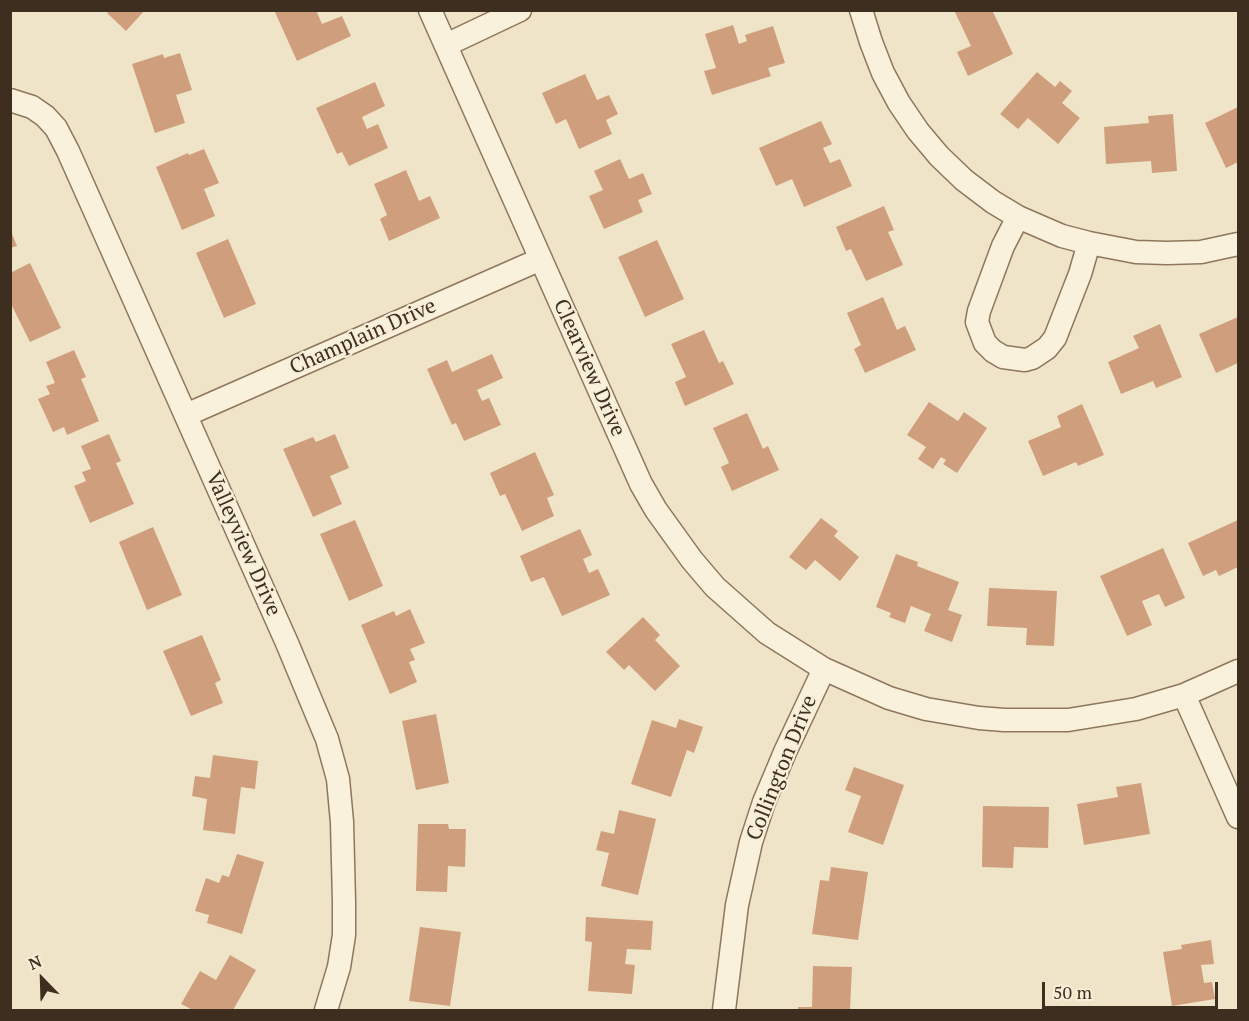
<!DOCTYPE html>
<style>
body{margin:0}
#map{position:relative;width:1249px;height:1021px;overflow:hidden;background:#f0e4c8;font-family:"PT Serif",serif}
canvas{display:block}
.frame{position:absolute;inset:0;border:12px solid #3d2e20;pointer-events:none}
.north{position:absolute;left:12px;top:949px;width:60px;height:60px;-webkit-text-stroke:4px #f7eed8;paint-order:stroke;rotate:337deg;font-size:16px;font-weight:700;line-height:24px;text-align:center;color:#3d2e20}
.north::after{content:'';display:block;margin:auto;width:21px;height:27px;background:#3d2e20;clip-path:polygon(50% 0,100% 100%,50% 72%,0 100%)}
.scale{position:absolute;left:1042px;top:982px;width:176px;height:27px;box-sizing:border-box;border:3px solid #3d2e20;border-top:0;padding-left:8px;font-size:18px;line-height:21px;white-space:nowrap;color:#3d2e20;-webkit-text-stroke:4px #f7eed8;paint-order:stroke}
</style>
<div id="map">
<canvas width="1249" height="1021"></canvas>
<div class="frame"></div>
<div class="north">N</div>
<div class="scale">50 m</div>
</div>
<script>
const g = document.querySelector('canvas').getContext('2d');
g.lineJoin = 'round';
function paint(path, color) { g.fillStyle = color; g.fill(path, 'evenodd'); }
const shape = rows => new Path2D(rows.map(r => 'M' + r).join(''));
function trace(path, color, width, dash) { g.strokeStyle = color; g.lineWidth = width; g.lineCap = dash ? 'butt' : 'round'; g.setLineDash(dash || []); g.stroke(path); }
function write(font, color, halo, rows, align = 'center') {
  g.font = font + ' "PT Serif",serif'; g.lineWidth = 4.5; g.setLineDash([]); g.textBaseline = 'middle'; g.strokeStyle = halo; g.fillStyle = color; for (const [text, x, y, turn = 0] of rows) {
    g.save(); g.translate(x, y); g.rotate((+turn || 0) * Math.PI / 180); g.textAlign = isNaN(turn) ? turn : align; if (halo) g.strokeText(text, 0, 0); g.fillText(text, 0, 0); g.restore();
  }
}
paint(shape([
 [110,10,145,10,126,31,107,13],
 [274,10,316,10,322,24,342,16,351,36,297,61],
 [954,10,992,10,1013,54,968,76,957,52,971,46],
 [733,25,739,44,747,41,745,35,773,26,785,63,768,68,771,76,712,95,704,71,716,68,705,34],
 [180,53,192,90,176,95,185,123,155,133,132,64,163,54,164,58],
 [1037,72,1055,87,1060,81,1072,91,1062,103,1080,118,1058,144,1028,118,1018,129,1000,114],
 [585,74,597,100,609,95,618,114,606,120,612,134,579,149,566,119,556,124,542,93],
 [375,82,385,106,362,117,367,129,378,124,388,148,349,166,342,152,337,154,316,108],
 [1238,107,1238,162,1226,168,1205,123],
 [1173,114,1177,171,1152,173,1151,161,1106,164,1104,127,1149,123,1148,116],
 [821,121,832,144,823,148,830,163,840,159,852,186,804,207,792,179,776,186,759,148],
 [204,149,219,183,204,189,215,216,182,230,156,167,188,153,189,155],
 [620,159,629,179,643,173,652,194,638,200,643,212,604,229,589,196,603,190,594,171],
 [406,170,419,201,430,196,440,218,389,241,380,219,387,215,374,184],
 [884,206,894,230,888,232,903,265,866,281,851,249,846,251,836,227],
 [10,229,17,246,10,248],
 [228,239,256,304,224,318,196,253],
 [657,240,684,299,645,317,618,257],
 [30,263,61,328,30,342,10,302,10,273],
 [883,297,897,330,905,326,916,350,865,373,854,349,861,345,847,313],
 [1238,317,1238,363,1216,373,1199,334],
 [1160,324,1182,377,1156,388,1153,381,1121,394,1108,362,1139,348,1133,336],
 [704,330,719,363,723,361,734,384,685,406,675,382,686,377,671,344],
 [74,350,86,377,81,379,99,421,67,435,64,427,53,432,38,399,50,394,46,386,55,383,46,362],
 [492,354,503,378,477,390,482,401,489,398,501,425,464,441,456,423,452,425,427,369,447,360,452,372],
 [929,402,958,421,964,412,987,428,957,473,943,464,946,460,941,457,933,469,918,459,926,447,907,435],
 [1082,404,1104,455,1078,466,1076,462,1043,476,1028,441,1061,427,1057,416],
 [747,413,763,449,768,446,779,470,732,491,721,467,729,463,713,428],
 [109,434,121,461,116,463,134,504,90,523,74,486,86,481,82,472,91,469,81,446],
 [335,434,349,468,330,476,342,504,313,517,283,449,313,437,316,442],
 [535,452,554,495,547,498,554,516,522,531,505,494,500,496,490,473],
 [821,518,838,531,834,536,859,557,840,581,815,560,806,570,789,557],
 [355,520,383,586,349,601,320,534],
 [1238,520,1238,567,1219,576,1216,570,1203,576,1188,543],
 [153,527,182,595,147,610,119,542],
 [580,529,592,555,583,559,589,573,598,569,610,595,562,616,544,577,531,582,520,556],
 [1163,548,1185,598,1165,607,1159,594,1142,601,1152,625,1127,636,1100,576],
 [896,554,918,562,917,566,959,582,948,610,962,615,952,642,924,631,931,614,911,606,905,623,889,617,891,613,876,607],
 [989,588,1057,591,1054,646,1026,645,1027,628,987,626],
 [410,609,425,643,410,649,415,660,409,662,417,682,390,694,361,625,394,611,396,616],
 [643,617,660,635,655,640,680,666,655,691,629,665,624,670,606,652],
 [202,635,221,680,215,683,223,703,191,716,163,651],
 [436,714,449,783,416,790,402,721],
 [679,719,703,727,694,753,687,750,671,797,631,784,652,720,676,728],
 [213,755,258,761,255,789,241,787,235,834,203,830,207,799,192,796,195,776,210,778],
 [854,767,904,785,883,845,848,832,861,796,845,790],
 [1141,783,1150,834,1084,845,1077,804,1118,797,1116,787],
 [983,806,1049,807,1048,848,1014,847,1013,868,982,867],
 [619,810,656,819,638,895,601,886,609,853,596,850,601,831,614,834],
 [418,824,448,824,449,829,466,829,465,867,448,866,447,892,416,891],
 [237,854,264,862,242,934,207,923,209,915,195,911,206,878,219,883,222,875,229,877],
 [831,867,868,872,858,940,812,934,820,880,829,881],
 [586,917,653,921,651,950,627,949,625,964,635,965,632,994,588,991,592,942,585,941],
 [420,927,461,932,450,1006,409,1001],
 [1211,940,1214,964,1201,965,1204,983,1212,982,1215,999,1172,1006,1163,952,1182,949,1181,945],
 [230,955,256,970,233,1010,193,1010,181,1004,200,971,216,980],
 [813,966,852,967,850,1010,798,1010,798,1007,812,1007]
]), '#cf9f7d');
const minor = shape([
 [430,10,641,484,656,510,692,560,715,587,767,633,824,669,889,698,926,709,979,718,1004,720,1068,720,1136,709,1184,695,1238,671],
 [861,10,871,42,883,73,899,103,918,131,939,156,964,180,993,202,1018,217,1062,236,1089,243,1136,252,1167,253,1201,252,1238,244],
 [446,45,520,10],
 [10,100,32,107,45,116,56,128,68,151,287,643,327,739,338,779,342,822,344,902,344,935,339,967,326,1010],
 [1018,217,1003,246,979,311,977,322,985,343,993,351,1003,357,1025,360,1032,358,1047,348,1055,338,1080,274,1089,243],
 [186,415,541,259],
 [1184,695,1238,817],
 [724,1010,737,905,751,842,764,802,785,752,824,669]
]);
trace(minor, '#8d765c', 25);
trace(minor, '#faf1dc', 22);
write('21px', '#3d2e20', '#f7eed8', [
 ["Champlain Drive",363,337,-24],
 ["Clearview Drive",589,368,66],
 ["Valleyview Drive",243,544,66],
 ["Collington Drive",782,768,-68]
]);
</script>
